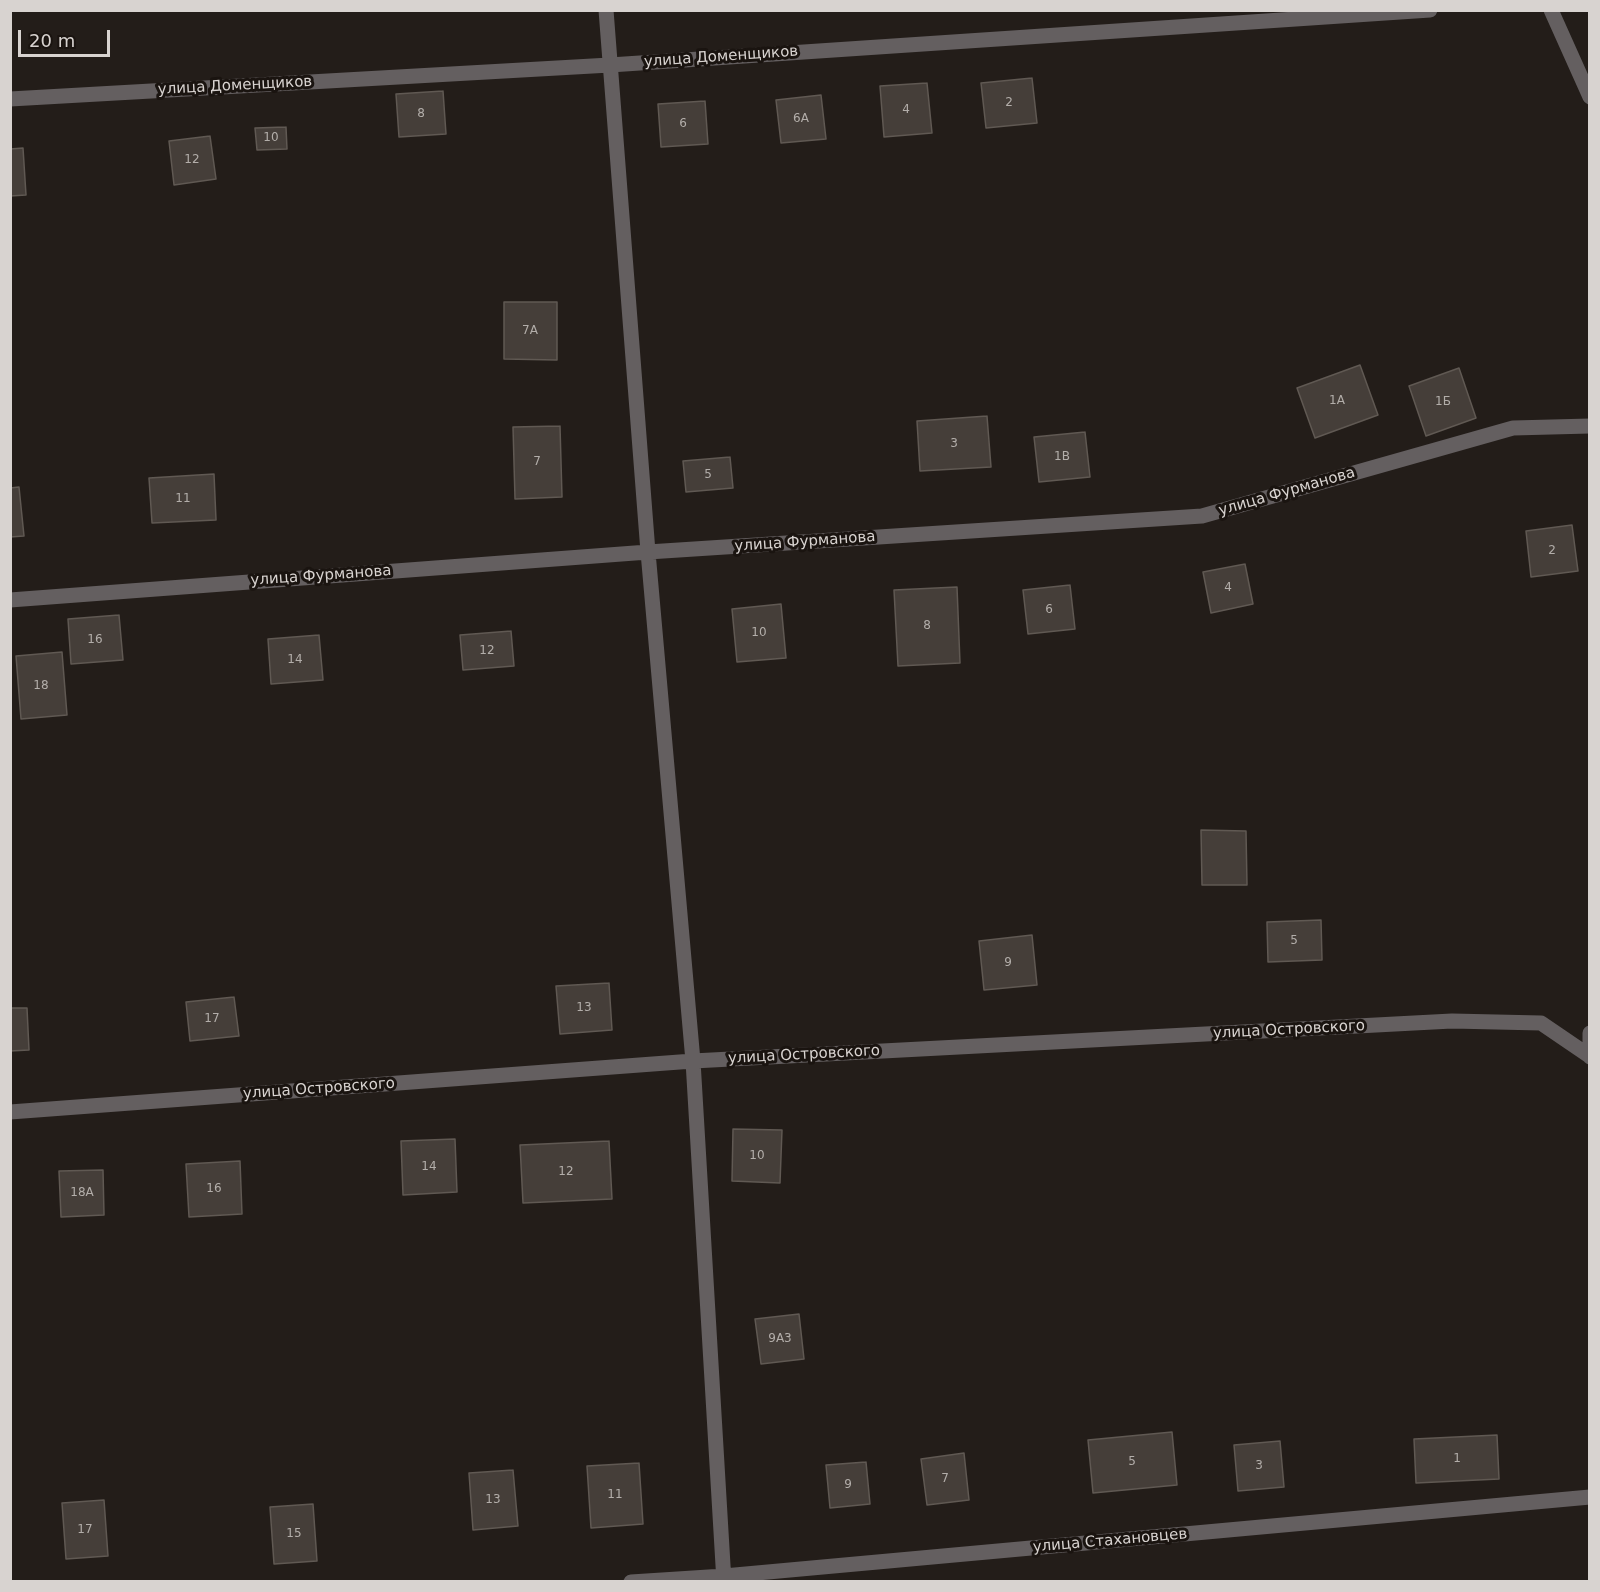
<!DOCTYPE html>
<meta charset="utf-8">
<style>
body{margin:0}
#map{position:relative;width:1600px;height:1592px;overflow:hidden;background:#231d19;font-family:"DejaVu Sans",sans-serif}
canvas{display:block}
.frame{position:absolute;inset:0;border:12px solid #d8d3d0;pointer-events:none}
.scale{position:absolute;left:18px;top:30px;width:92px;height:27px;box-sizing:border-box;border:3px solid #d8d3d0;border-top:0;padding-left:8px;font-size:18px;line-height:21px;white-space:nowrap;color:#d8d3d0;-webkit-text-stroke:4px #1a1410;paint-order:stroke}
</style>
<div id="map">
<canvas width="1600" height="1592"></canvas>
<div class="frame"></div>
<div class="scale">20 m</div>
</div>
<script>
const g = document.querySelector('canvas').getContext('2d');
g.lineJoin = 'round';
function paint(path, color) { g.fillStyle = color; g.fill(path, 'evenodd'); }
const shape = rows => new Path2D(rows.map(r => 'M' + r).join(''));
function trace(path, color, width, dash) { g.strokeStyle = color; g.lineWidth = width; g.lineCap = dash ? 'butt' : 'round'; g.setLineDash(dash || []); g.stroke(path); }
function write(font, color, halo, rows, align = 'center') {
  g.font = font + ' "DejaVu Sans",sans-serif'; g.lineWidth = 6; g.setLineDash([]); g.textBaseline = 'middle'; g.strokeStyle = halo; g.fillStyle = color; for (const [text, x, y, turn = 0] of rows) {
    g.save(); g.translate(x, y); g.rotate((+turn || 0) * Math.PI / 180); g.textAlign = isNaN(turn) ? turn : align; if (halo) g.strokeText(text, 0, 0); g.fillText(text, 0, 0); g.restore();
  }
}
const building = shape([
 [1032,78,1037,123,986,128,981,83,1032,78],
 [927,83,932,133,884,137,880,86,927,83],
 [443,91,446,134,399,137,396,94,443,91],
 [821,95,826,139,781,143,776,100,821,95],
 [705,101,708,144,661,147,658,104,705,101],
 [286,127,287,149,257,150,255,128,286,127],
 [210,136,216,179,174,185,169,141,210,136],
 [23,148,26,195,10,196,10,149,23,148],
 [504,302,557,302,557,360,504,359,504,302],
 [1360,365,1378,415,1315,438,1297,388,1360,365],
 [1459,368,1476,418,1426,436,1409,386,1459,368],
 [987,416,991,467,920,471,917,421,987,416],
 [560,426,562,497,515,499,513,427,560,426],
 [1085,432,1090,477,1039,482,1034,437,1085,432],
 [730,457,733,488,686,492,683,461,730,457],
 [214,474,216,520,152,523,149,478,214,474],
 [19,487,24,536,10,537,10,488,19,487],
 [1572,525,1578,571,1531,577,1526,531,1572,525],
 [1245,564,1253,604,1211,613,1203,572,1245,564],
 [1070,585,1075,629,1028,634,1023,590,1070,585],
 [957,587,960,663,898,666,894,590,957,587],
 [781,604,786,658,737,662,732,609,781,604],
 [119,615,123,660,71,664,68,619,119,615],
 [511,631,514,666,463,670,460,635,511,631],
 [319,635,323,680,271,684,268,639,319,635],
 [62,652,67,715,21,719,16,656,62,652],
 [1201,830,1246,831,1247,885,1202,885,1201,830],
 [1321,920,1322,960,1268,962,1267,922,1321,920],
 [1032,935,1037,985,984,990,979,941,1032,935],
 [609,983,612,1030,560,1034,556,986,609,983],
 [234,997,239,1036,190,1041,186,1002,234,997],
 [10,1008,27,1008,29,1050,10,1051,10,1008],
 [733,1129,782,1130,780,1183,732,1181,733,1129],
 [455,1139,457,1192,403,1195,401,1141,455,1139],
 [609,1141,612,1199,523,1203,520,1145,609,1141],
 [240,1161,242,1214,189,1217,186,1164,240,1161],
 [103,1170,104,1215,61,1217,59,1171,103,1170],
 [799,1314,804,1359,761,1364,755,1319,799,1314],
 [1172,1432,1177,1485,1093,1493,1088,1440,1172,1432],
 [1497,1435,1499,1479,1416,1483,1414,1439,1497,1435],
 [1280,1441,1284,1487,1238,1491,1234,1445,1280,1441],
 [964,1453,969,1500,927,1505,921,1459,964,1453],
 [866,1462,870,1504,830,1508,826,1465,866,1462],
 [639,1463,643,1524,591,1528,587,1466,639,1463],
 [513,1470,518,1526,473,1530,469,1473,513,1470],
 [104,1500,108,1556,66,1559,62,1503,104,1500],
 [313,1504,317,1561,274,1564,270,1507,313,1504]
]);
paint(building, '#453e39');
trace(building, '#605953', 1.5);
trace(shape([
 [606,10,648,552,693,1061,724,1582],
 [1551,10,1590,97],
 [10,99,610,65,1430,10],
 [10,600,648,552,1202,516,1513,428,1590,426],
 [1590,1033,1590,1057],
 [10,1112,693,1061,1452,1021,1541,1023,1588,1055],
 [631,1582,724,1576,1590,1497]
]), '#645f60', 15);
write('12px', '#b3aeaa', null, [
 ["2",1009,103],
 ["4",906,110],
 ["8",421,114],
 ["6А",801,119],
 ["6",683,124],
 ["10",271,138],
 ["12",192,160],
 ["7А",530,331],
 ["1А",1337,401],
 ["1Б",1443,402],
 ["3",954,444],
 ["1В",1062,457],
 ["7",537,462],
 ["5",708,475],
 ["11",183,499],
 ["2",1552,551],
 ["4",1228,588],
 ["6",1049,610],
 ["8",927,626],
 ["10",759,633],
 ["16",95,640],
 ["12",487,651],
 ["14",295,660],
 ["18",41,686],
 ["5",1294,941],
 ["9",1008,963],
 ["13",584,1008],
 ["17",212,1019],
 ["10",757,1156],
 ["14",429,1167],
 ["12",566,1172],
 ["16",214,1189],
 ["18А",82,1193],
 ["9А3",780,1339],
 ["1",1457,1459],
 ["5",1132,1462],
 ["3",1259,1466],
 ["7",945,1479],
 ["9",848,1485],
 ["11",615,1495],
 ["13",493,1500],
 ["17",85,1530],
 ["15",294,1534]
]);
write('15px', '#d8d3d0', '#1a1410', [
 ["улица Доменщиков",721,57,-4],
 ["улица Доменщиков",235,86,-3],
 ["улица Фурманова",1287,492,-16],
 ["улица Фурманова",805,542,-4],
 ["улица Фурманова",321,576,-4],
 ["улица Островского",1289,1030,-3],
 ["улица Островского",804,1055,-3],
 ["улица Островского",319,1089,-4],
 ["улица Стахановцев",1110,1541,-5]
]);
</script>
